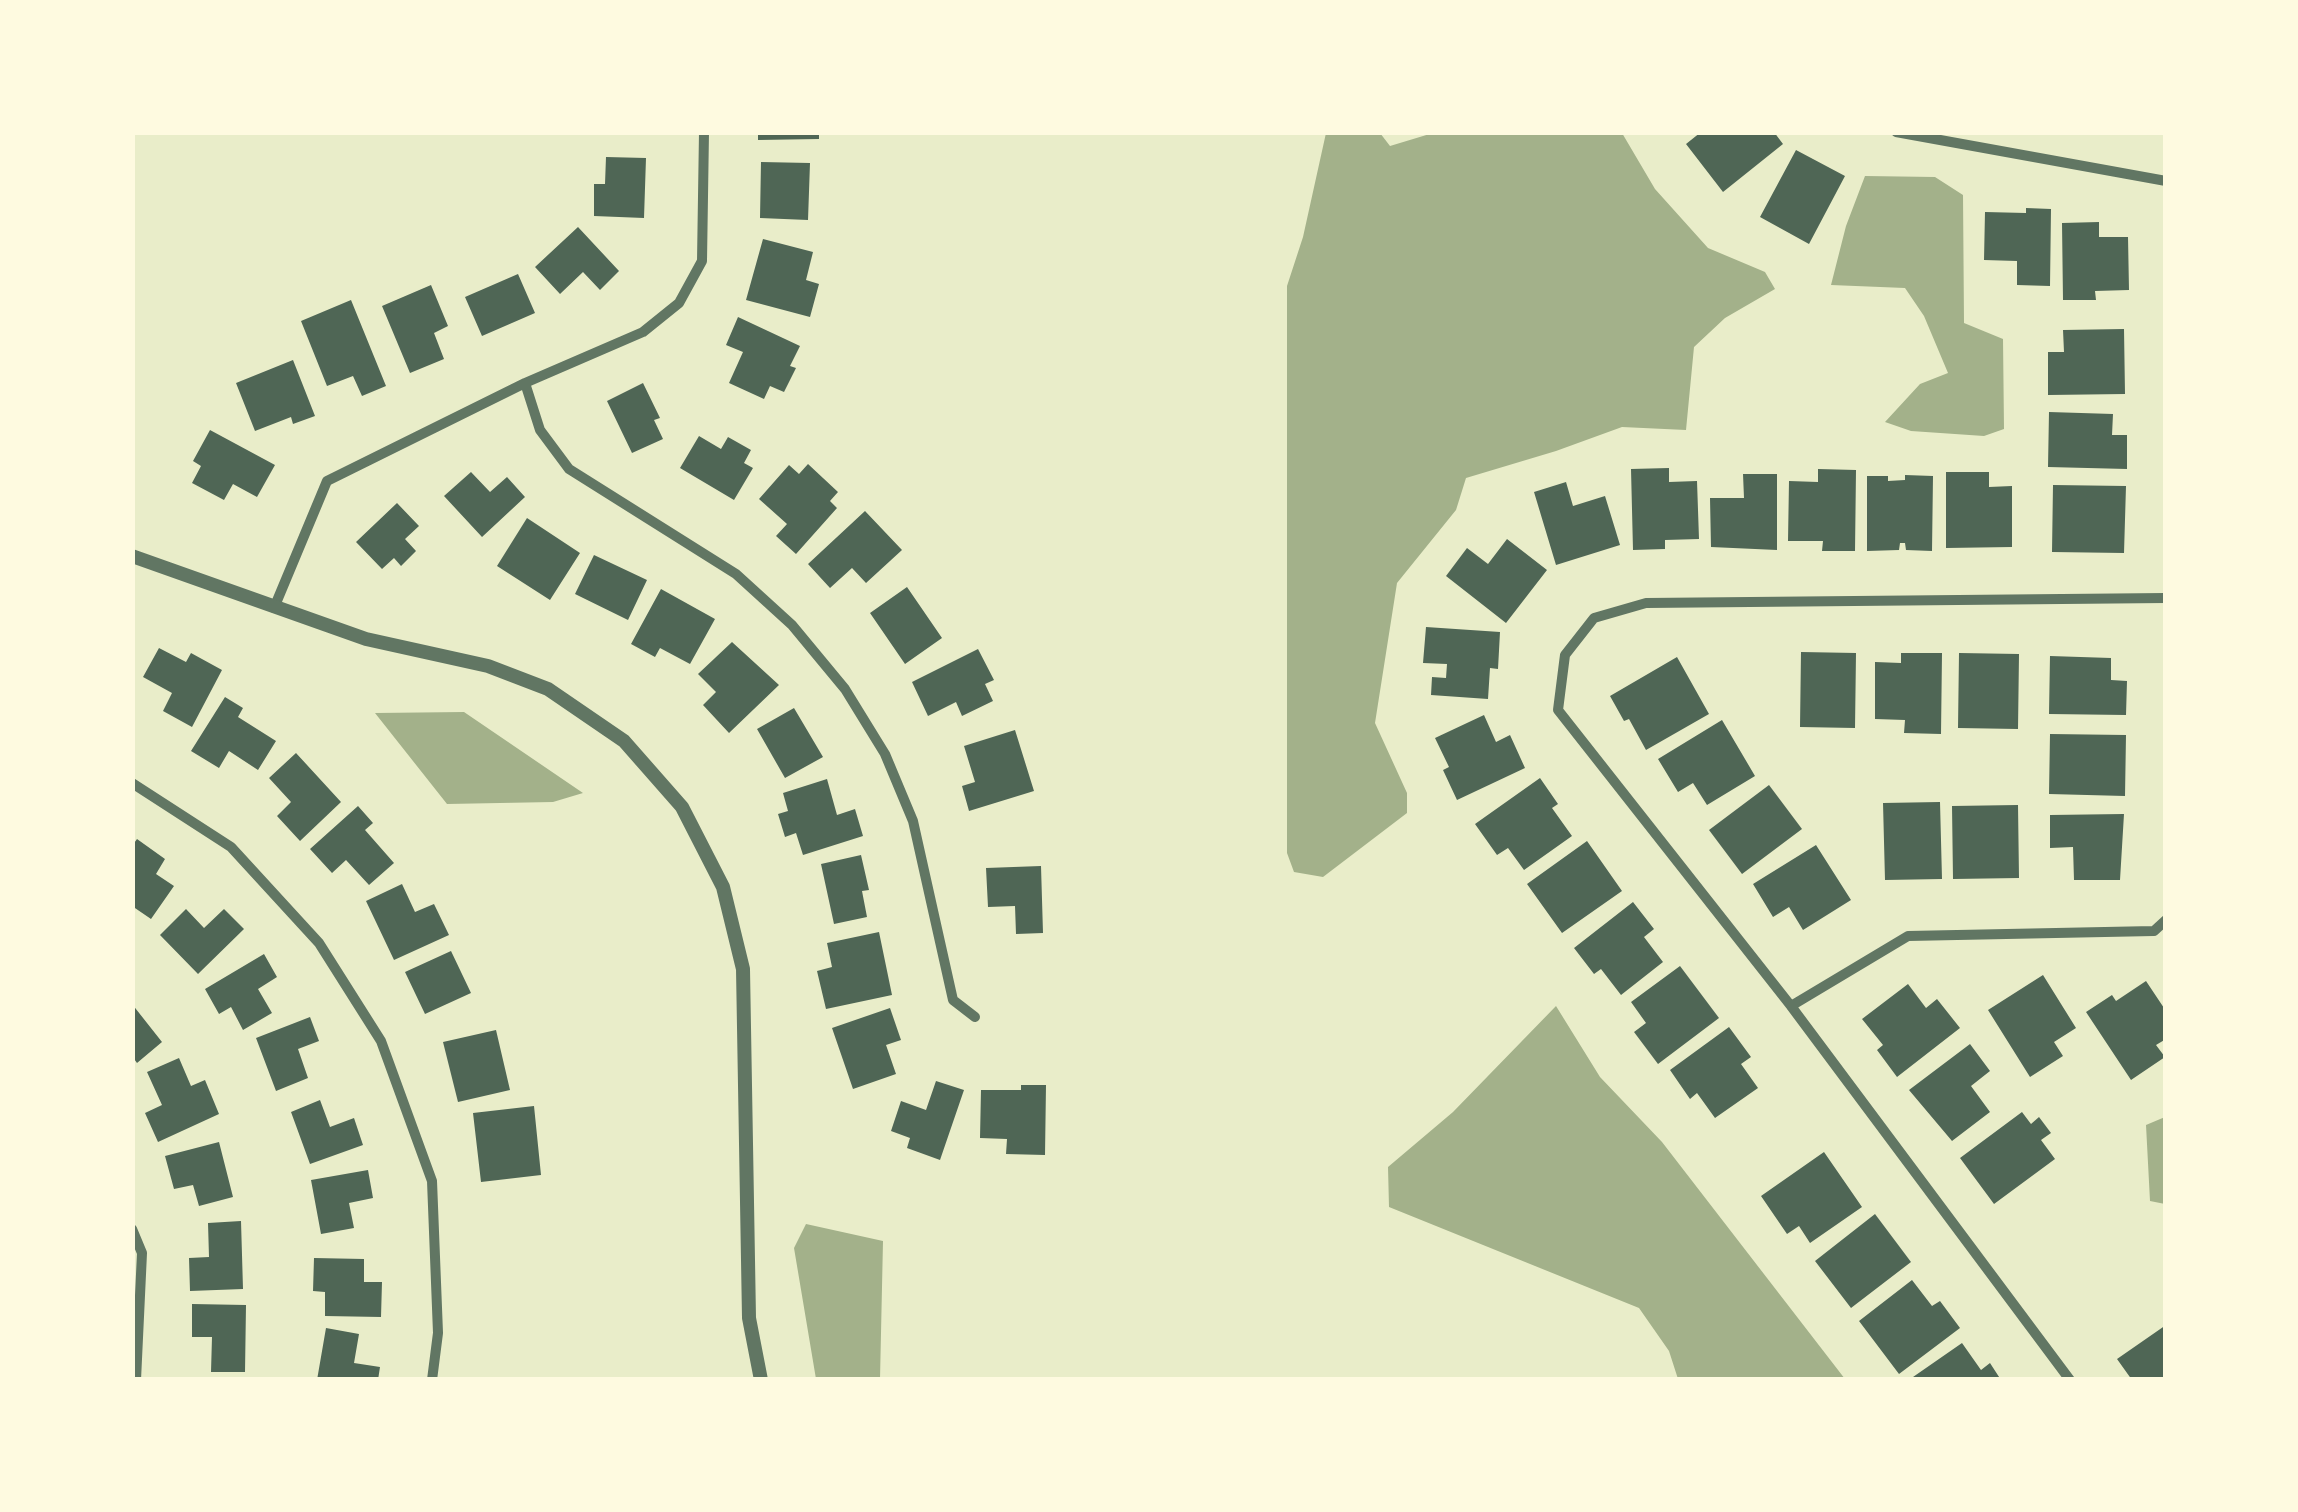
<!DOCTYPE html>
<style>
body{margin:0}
#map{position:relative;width:2298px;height:1512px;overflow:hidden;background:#e9edc9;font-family:Barlow,sans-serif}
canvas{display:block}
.frame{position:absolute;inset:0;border:135px solid #fefae0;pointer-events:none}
</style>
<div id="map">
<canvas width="2298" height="1512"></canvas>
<div class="frame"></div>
</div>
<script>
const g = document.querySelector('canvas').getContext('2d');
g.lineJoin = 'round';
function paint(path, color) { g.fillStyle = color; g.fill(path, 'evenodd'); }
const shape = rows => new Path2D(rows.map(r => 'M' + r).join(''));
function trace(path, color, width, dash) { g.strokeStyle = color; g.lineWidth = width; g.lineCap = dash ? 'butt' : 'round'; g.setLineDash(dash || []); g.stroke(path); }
paint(shape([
 [1326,133,1380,133,1390,146,1433,133,1622,133,1655,189,1708,248,1765,272,1775,289,1725,318,1694,347,1686,430,1622,427,1556,451,1466,478,1456,510,1397,583,1375,723,1407,793,1407,813,1323,877,1294,872,1287,853,1287,286,1303,237],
 [1865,176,1935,177,1963,195,1964,323,2003,339,2004,429,1984,436,1911,431,1885,422,1920,384,1948,373,1924,316,1905,288,1831,285,1846,226],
 [464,712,583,793,553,802,447,804,375,713],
 [1556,1006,1600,1077,1662,1142,1845,1379,1678,1379,1669,1351,1639,1308,1389,1207,1388,1167,1453,1112],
 [2165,1117,2165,1204,2150,1201,2146,1125],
 [806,1224,883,1241,880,1379,816,1379,794,1248]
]), '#a3b18a');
paint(shape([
 [758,132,819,132,819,139,758,140],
 [1701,132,1774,132,1783,144,1723,192,1686,144],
 [1796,150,1845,176,1809,244,1760,217],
 [606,157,646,158,644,218,594,216,594,184,605,184],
 [761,162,810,163,808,220,760,218],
 [2026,208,2051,209,2050,286,2017,285,2017,261,1984,260,1985,212,2026,213],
 [2099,222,2099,237,2128,237,2129,290,2095,291,2096,300,2063,300,2062,223],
 [578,227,619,271,600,290,583,272,560,294,535,267],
 [763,239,813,252,806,280,819,284,810,317,746,300],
 [518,274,535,313,482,336,465,297],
 [431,285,448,326,434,333,444,359,410,373,382,306],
 [351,300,386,386,362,396,353,376,327,386,301,321],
 [738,317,800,346,790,366,796,368,784,392,770,386,764,399,729,383,743,352,726,345],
 [2124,329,2125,394,2048,395,2048,352,2064,352,2063,330],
 [293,360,315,416,293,424,291,417,255,431,236,383],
 [643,383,660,418,654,420,663,439,632,453,607,401],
 [2049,412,2113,414,2112,435,2127,435,2127,469,2048,467],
 [210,430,275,465,257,497,233,484,224,500,192,483,201,466,193,461],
 [699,436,721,449,728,437,751,450,744,463,753,468,734,500,680,468],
 [808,464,838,492,830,501,837,508,796,554,776,536,787,524,759,499,789,465,799,474],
 [1669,468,1669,482,1697,481,1699,539,1665,540,1665,549,1633,550,1631,469],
 [1818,469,1856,470,1855,551,1822,551,1823,541,1788,541,1789,481,1818,482],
 [471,472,490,492,507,477,525,497,482,537,444,496],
 [1946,472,1989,472,1989,487,2012,486,2012,547,1946,548],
 [1743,474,1777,474,1777,550,1711,547,1710,498,1744,498],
 [1905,475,1933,476,1932,551,1906,550,1905,543,1900,543,1899,550,1867,551,1867,476,1888,476,1888,481,1905,480],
 [1566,482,1573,506,1605,496,1620,545,1556,565,1534,492],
 [2053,485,2126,486,2124,553,2052,552],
 [397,503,419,526,405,539,416,551,401,566,394,558,382,569,356,542],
 [865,511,902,550,866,583,852,568,830,588,808,564],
 [527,518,580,553,550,600,497,566],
 [1507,539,1547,570,1506,623,1446,576,1467,548,1488,564],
 [594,555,647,580,628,620,575,594],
 [907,587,942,638,905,664,870,613],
 [661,589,715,619,690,664,660,648,655,657,631,644],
 [1426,627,1500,632,1498,669,1490,668,1488,699,1431,695,1432,677,1446,678,1447,664,1423,663],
 [732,642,779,685,729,733,703,705,716,692,698,674],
 [159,648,186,662,191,653,222,670,192,727,163,711,172,693,143,677],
 [978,649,994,680,985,684,993,701,962,716,956,702,928,716,912,682],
 [1801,652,1856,653,1855,728,1800,727],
 [1901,653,1942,653,1941,734,1904,733,1905,720,1875,719,1875,662,1901,663],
 [1959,653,2019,654,2018,729,1958,728],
 [2050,656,2111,658,2111,680,2127,681,2126,715,2049,714],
 [1677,657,1709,714,1646,750,1629,719,1624,721,1610,696],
 [225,697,243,708,238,717,276,741,258,770,229,751,219,768,191,751],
 [794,708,823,757,785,778,757,729],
 [1484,715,1496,742,1510,735,1525,768,1457,800,1443,770,1449,767,1435,738],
 [1722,720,1755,776,1707,805,1693,783,1678,792,1658,759],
 [1015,730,1034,791,969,811,962,786,975,782,964,746],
 [2050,734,2126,735,2125,796,2049,794],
 [296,753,341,802,300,841,277,816,291,802,269,778],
 [1540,778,1558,804,1552,808,1572,836,1524,870,1508,848,1497,855,1475,824],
 [827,779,837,815,855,809,863,836,803,855,796,833,785,837,778,814,788,811,783,793],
 [1769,785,1802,829,1742,874,1709,830],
 [1940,802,1942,879,1885,880,1883,803],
 [2018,805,2019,878,1953,879,1952,806],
 [358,806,373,823,365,830,394,863,369,885,346,860,332,873,310,849],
 [2124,814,2120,880,2074,880,2073,847,2050,848,2050,815],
 [137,839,165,859,156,874,174,886,151,919,132,906,132,846],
 [1587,841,1622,891,1562,933,1527,884],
 [1816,845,1851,900,1803,930,1789,907,1773,917,1753,884],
 [861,855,869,890,862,891,867,917,834,924,821,864],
 [1041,866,1043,933,1016,934,1015,906,988,907,986,868],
 [402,884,415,912,434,904,449,935,394,960,366,901],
 [1633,902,1654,929,1644,937,1663,962,1621,995,1601,969,1594,974,1574,948],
 [186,909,204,928,224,909,244,929,198,974,160,935],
 [879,932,892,995,826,1009,817,971,832,967,827,943],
 [451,951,471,993,425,1014,405,972],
 [264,954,277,977,258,989,272,1013,243,1030,231,1007,219,1014,205,989],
 [1680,966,1719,1018,1658,1064,1634,1032,1646,1023,1631,1002],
 [2043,975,2076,1028,2054,1042,2063,1056,2030,1077,1988,1010],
 [2146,981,2166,1011,2166,1039,2156,1045,2165,1057,2131,1080,2086,1012,2112,995,2116,1001],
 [1908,984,1926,1008,1937,999,1960,1028,1897,1077,1877,1050,1883,1045,1862,1019],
 [132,1004,162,1042,137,1063,132,1056],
 [890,1008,901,1040,886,1045,896,1074,853,1089,832,1028],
 [310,1017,319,1041,298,1049,308,1078,276,1091,256,1038],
 [1729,1027,1751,1057,1741,1064,1758,1088,1715,1118,1697,1093,1690,1099,1670,1070],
 [496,1030,510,1090,458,1102,443,1042],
 [1970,1044,1990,1071,1971,1086,1990,1112,1952,1141,1909,1090],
 [179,1058,191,1086,205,1080,219,1114,158,1142,145,1113,162,1105,147,1072],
 [936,1081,964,1090,940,1160,907,1148,910,1138,891,1131,901,1101,926,1110],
 [1021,1085,1046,1085,1045,1155,1006,1154,1007,1139,980,1138,981,1090,1021,1090],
 [320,1100,330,1127,354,1118,363,1145,310,1164,291,1112],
 [534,1106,541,1175,481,1182,473,1113],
 [2022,1112,2031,1124,2039,1117,2051,1133,2041,1140,2055,1159,1994,1204,1960,1158],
 [219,1142,233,1197,199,1206,193,1185,174,1189,165,1156],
 [1824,1152,1862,1207,1810,1243,1799,1226,1787,1234,1761,1196],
 [368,1170,373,1198,349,1203,354,1228,321,1234,311,1180],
 [1875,1214,1911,1262,1851,1308,1815,1261],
 [241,1221,243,1289,190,1291,189,1258,209,1257,208,1223],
 [314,1258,364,1259,364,1282,382,1282,381,1317,325,1316,325,1292,313,1291],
 [1912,1280,1932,1306,1940,1301,1960,1328,1899,1374,1859,1321],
 [192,1304,246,1305,245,1372,211,1372,212,1337,192,1337],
 [2166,1325,2166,1380,2132,1380,2117,1359],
 [326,1328,359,1334,354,1363,380,1367,378,1380,317,1380],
 [1962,1343,1981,1370,1990,1363,2001,1380,1915,1380,1913,1377]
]), '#4f6655');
trace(shape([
 [1896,132,2166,181],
 [525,383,540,430,569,469,736,574,792,625,845,689,885,754,913,821,953,1000,975,1017],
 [274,608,327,481,525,383,643,332,679,303,702,261,704,132],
 [132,783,231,847,319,943,381,1041,432,1181,438,1333,432,1380],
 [1791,1006,1908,936,2154,931,2166,920],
 [132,1229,142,1253,136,1380],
 [2070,1380,1791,1006,1558,710,1565,655,1594,618,1646,603,2166,598]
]), '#617663', 10);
trace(shape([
 [132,556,366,639,488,666,548,689,624,741,682,807,723,887,743,969,749,1318,761,1380]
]), '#617663', 14);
</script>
